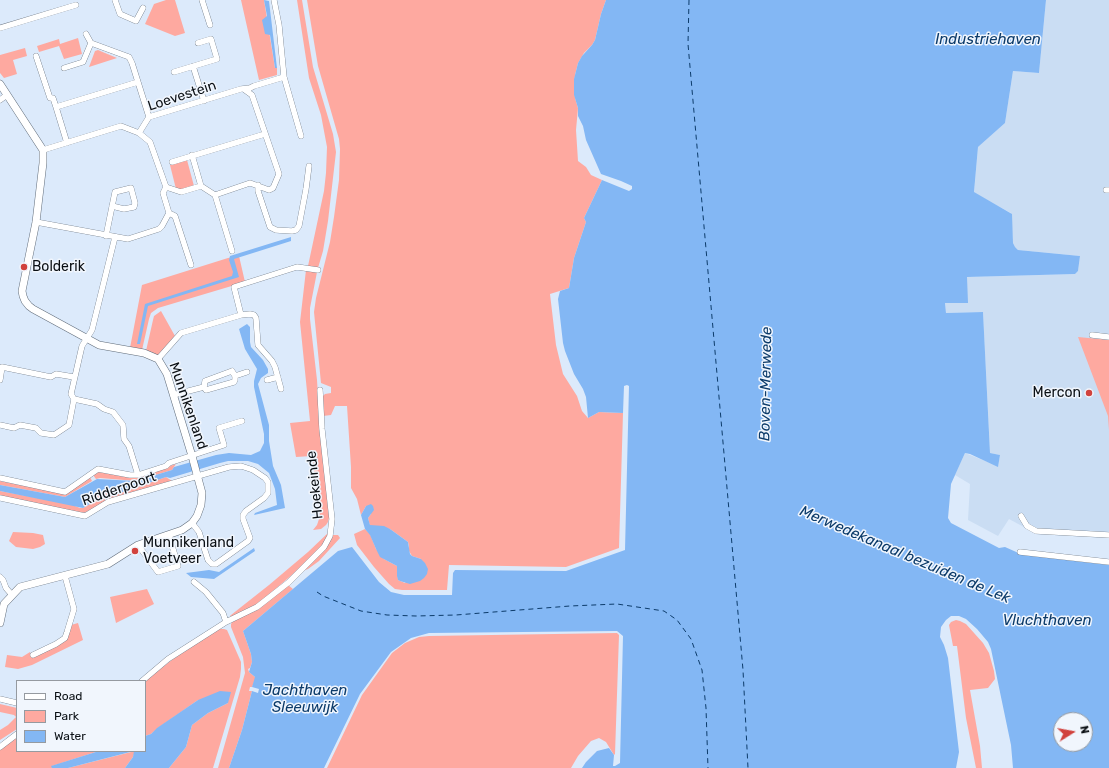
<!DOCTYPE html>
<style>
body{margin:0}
#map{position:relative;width:1109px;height:768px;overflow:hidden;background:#dceafb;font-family:Rubik,sans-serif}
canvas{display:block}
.legend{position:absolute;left:16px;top:680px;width:130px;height:72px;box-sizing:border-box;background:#f1f6fd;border:1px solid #959aa0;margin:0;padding:5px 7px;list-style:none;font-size:12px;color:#0a0f14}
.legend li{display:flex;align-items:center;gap:8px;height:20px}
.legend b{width:20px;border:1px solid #959aa0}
.north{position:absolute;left:1053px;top:712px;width:40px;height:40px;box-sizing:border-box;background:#f1f6fd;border:1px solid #959aa0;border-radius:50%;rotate:79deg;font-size:11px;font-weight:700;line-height:16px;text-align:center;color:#0a0f14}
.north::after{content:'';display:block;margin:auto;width:14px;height:18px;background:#d1423d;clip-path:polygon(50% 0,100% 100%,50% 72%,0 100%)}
</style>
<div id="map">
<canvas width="1109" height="768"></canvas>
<ul class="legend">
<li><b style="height:5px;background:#fff"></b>Road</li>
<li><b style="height:11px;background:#fea9a0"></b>Park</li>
<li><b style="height:11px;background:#83b7f4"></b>Water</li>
</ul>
<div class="north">N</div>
</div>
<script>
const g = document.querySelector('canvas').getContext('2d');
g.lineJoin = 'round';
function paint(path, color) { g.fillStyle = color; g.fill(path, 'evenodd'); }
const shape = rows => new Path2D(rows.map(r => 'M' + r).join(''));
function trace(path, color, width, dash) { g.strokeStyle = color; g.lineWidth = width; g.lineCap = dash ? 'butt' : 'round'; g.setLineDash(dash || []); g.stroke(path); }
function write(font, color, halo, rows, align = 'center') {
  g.font = font + ' Rubik,sans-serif'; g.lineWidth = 3; g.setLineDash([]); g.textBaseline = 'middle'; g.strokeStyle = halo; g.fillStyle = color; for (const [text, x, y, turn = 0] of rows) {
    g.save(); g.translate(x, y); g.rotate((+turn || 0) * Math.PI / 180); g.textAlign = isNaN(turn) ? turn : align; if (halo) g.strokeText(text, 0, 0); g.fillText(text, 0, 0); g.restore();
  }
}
paint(shape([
 [1046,0,1109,0,1109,538,1035,533,1009,519,998,536,968,520,970,484,955,475,965,453,998,466,1000,455,990,453,983,312,946,313,945,303,967,303,966,277,1075,274,1078,271,1080,256,1018,250,1015,247,1013,243,1011,213,974,193,978,147,1005,123,1013,71,1039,73]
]), '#caddf3');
paint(shape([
 [166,0,175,0,185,33,175,36,145,24,154,4],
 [241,0,264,0,275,68,277,68,277,75,259,80],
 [297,0,302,0,313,67,333,134,336,152,328,221,323,251,318,268,308,266,324,191,326,173,327,147,321,115,309,78],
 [307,0,606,0,601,14,595,40,592,45,584,53,578,63,575,75,574,87,575,98,578,108,576,130,578,161,586,167,591,175,602,180,584,218,586,222,574,258,569,288,550,294,556,345,563,374,577,396,582,411,588,418,599,412,623,413,619,548,566,567,449,565,447,590,402,590,395,589,389,584,374,567,357,545,354,534,365,529,370,534,376,549,384,559,397,566,398,580,405,583,421,559,412,556,409,551,409,546,408,542,390,529,370,526,368,518,371,514,366,506,361,515,357,499,351,488,351,467,347,406,335,406,331,415,323,416,323,396,325,394,331,393,331,387,321,383,314,312,316,298,330,242,334,217,339,180,340,149,339,139,318,66],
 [78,38,82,54,64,59,59,46,39,52,37,46,59,39,60,44],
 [25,48,27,56,13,60,17,74,4,78,0,73,0,55],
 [98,50,105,53,117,58,89,67,95,51],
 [187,160,194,186,180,190,176,189,170,165],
 [239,256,245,282,158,308,151,313,149,319,142,350,130,348,142,285,228,258],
 [306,270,317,272,310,308,310,319,317,380,320,429,330,514,328,522,326,525,321,529,313,530,317,525,320,516,312,456,296,457,290,423,310,421,300,322],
 [161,311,175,336,158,355,155,356,146,351,153,320,154,316],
 [1078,337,1109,340,1109,430,1108,416],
 [176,464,172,470,136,481,100,478,96,479,93,475,99,472,131,478],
 [90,477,92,481,65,497,0,485,0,481,61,493],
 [166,477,172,481,110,500,103,491,117,494],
 [0,491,70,504,80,508,83,508,97,500,95,496,98,492,100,492,106,501,86,512,83,513,0,496],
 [13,532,33,533,43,535,45,544,40,547,33,549,16,547,9,541],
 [329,532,328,536,322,546,315,555,279,586,257,605,232,617,230,616,231,615,269,585,308,552],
 [333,535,338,535,340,538,319,561,308,569,303,571,326,547],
 [288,585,293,589,243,631,251,654,252,662,250,668,248,669,249,672,255,677,255,680,252,687,250,687,249,691,252,691,242,730,229,768,218,768,245,673,243,657,231,627,231,624,233,621],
 [147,589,154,604,116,623,110,597],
 [956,620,960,621,966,624,983,643,989,653,994,671,995,679,988,688,970,690,980,746,982,768,976,768,966,718,957,646,953,646,949,625,951,622],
 [78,623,83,640,32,665,18,669,5,667,7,655,22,657,30,652,32,657,60,644,71,625],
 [219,629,224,629,227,630,241,662,241,669,240,677,213,768,169,768,186,747,192,725,208,713,228,703,198,700,158,728,151,734,145,736,145,681,173,659],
 [617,633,619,635,615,754,614,755,606,742,599,738,591,741,578,756,571,768,327,768,362,695,392,653,405,643,419,637,429,636],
 [0,704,17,708,17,729,0,740,0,730,8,725,16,717,14,715,0,712],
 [17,737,17,751,99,751,52,766,52,768,0,768,0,749],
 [135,751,133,757,125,768,68,768]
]), '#fea9a0');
paint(shape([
 [264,0,269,1,277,68,275,68,270,35,265,34,262,20,267,16],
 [606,0,1046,0,1039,73,1013,71,1005,123,978,147,974,192,1012,214,1013,243,1015,247,1018,250,1080,256,1078,271,1075,274,967,277,968,303,945,303,946,313,983,312,990,453,1000,455,998,467,970,454,965,453,951,484,948,518,951,523,999,548,1005,547,1023,555,1109,565,1109,768,1013,768,1011,745,991,649,988,642,977,629,966,619,959,616,951,616,946,620,941,627,940,637,944,645,948,658,959,752,956,768,582,768,586,762,597,751,609,748,614,755,613,766,615,766,620,763,623,636,617,631,429,633,411,638,391,652,360,694,324,768,229,768,242,730,252,691,258,693,259,689,252,687,255,677,249,672,252,662,251,654,243,631,338,551,352,547,379,582,391,592,404,595,452,595,453,573,455,570,566,571,625,550,629,386,627,385,624,386,623,413,599,412,588,418,586,397,583,389,574,374,565,351,563,343,558,299,560,291,569,288,574,258,586,222,584,218,602,180,629,191,632,189,632,186,621,181,601,174,586,140,583,126,578,116,578,108,574,95,574,79,578,63,582,56,592,45,595,40,601,14],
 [1061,720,1085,720,1085,744,1061,744],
 [291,237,291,241,234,259,239,277,148,306,140,344,137,344,145,304,232,276,233,272,229,260,230,256],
 [247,324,250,327,250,342,251,347,263,360,268,369,268,373,261,378,258,384,269,425,269,441,273,466,281,485,285,508,254,515,255,513,277,505,275,489,269,473,258,464,248,461,228,461,220,463,170,478,166,477,117,494,113,494,106,491,98,492,95,496,97,500,95,501,83,508,0,491,0,485,65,497,97,479,136,481,172,470,174,467,216,455,229,453,251,455,260,451,264,443,264,434,254,387,254,381,257,369,245,349,239,329],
 [371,504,373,506,374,510,368,518,370,525,384,526,390,529,408,542,410,554,412,556,421,559,425,563,428,569,427,574,424,578,420,581,410,584,400,581,398,580,397,576,397,566,380,557,376,549,370,535,365,529,361,515,366,506],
 [254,548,255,551,214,579,191,577,186,573,209,570,219,572],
 [220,691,231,692,228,703,208,713,192,725,186,747,169,768,125,768,133,757,134,751,68,768,52,768,51,766,99,751,145,751,145,736,151,734,157,728,198,700]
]), '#83b7f4');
trace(shape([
 [689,0,688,44,743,670,748,768],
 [317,592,323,596,361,611,387,615,416,616,456,615,570,606,617,604,664,611,677,620,691,639,702,670,706,708,708,768]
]), '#0c3b6a', 1, [5, 4]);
const street = shape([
 [115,0,120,14,136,21,143,8],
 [202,0,210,25],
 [274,0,279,25,284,77,301,136],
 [0,28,76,5],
 [86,34,91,43],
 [36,56,50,98,53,98,56,107,67,143],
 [193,66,204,101],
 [64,68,83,62,91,43,129,57,132,63,149,117],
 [174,72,217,59,211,39,198,43],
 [0,100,7,95],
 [56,107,138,82],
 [139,133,150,142,166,187,181,192,201,186,215,195,250,183,269,190,273,188,279,174,252,95,245,90],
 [43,150,121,126,139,133,149,117,241,89,250,88,254,86,284,77],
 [192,155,201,186],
 [172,162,265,134],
 [258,185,258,191,270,227,276,230,292,231,296,230,299,226,306,189,309,166],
 [1106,190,1109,190],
 [215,195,232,251],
 [169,213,175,216,191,265],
 [36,222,128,239,159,229,162,226,169,213,163,193,166,187],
 [106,236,115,192,131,188,135,203,134,207,124,209,112,206],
 [241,315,250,314,254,315,256,318,258,345,272,361,275,367,281,389],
 [1092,335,1109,337],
 [158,359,181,333,241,315,234,287,297,267,318,270],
 [232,371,235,376,235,380,234,382,206,390,204,387,205,381,232,371],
 [235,376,247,372],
 [0,380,2,367,51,377,56,374,74,377],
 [267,380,278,377],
 [173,395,204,387],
 [74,399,97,404,104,409,113,412,123,425,124,439,129,446,138,475],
 [0,425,14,428,20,425,36,428,41,433,54,435,69,425,74,399,71,394,82,346,92,330,115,237],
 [0,478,65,492,98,469,130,475,138,475,166,466,169,463,224,445,219,428,242,421],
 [0,498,85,516,108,502,229,467,241,466,253,470,265,478,268,482,268,493,264,498,246,511,243,515,243,519,250,538,248,541,216,564,212,564,208,560,199,532,192,523],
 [1021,516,1027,526,1036,531,1109,535],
 [138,545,158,572,178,566,169,535],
 [1020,552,1109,562],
 [0,577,3,580,6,588,12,595],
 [194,582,206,592,223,613,226,622],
 [33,655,56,644,65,638,67,632,74,609,65,576],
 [142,681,168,659,226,622,257,607,289,582,324,547,330,536,332,519,322,429,320,390],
 [0,699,17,703],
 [0,747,17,734]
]);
const secondary = shape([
 [0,84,43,150,43,163,36,222,22,291,23,296,25,301,29,306,33,309,99,345,144,353,158,359,167,374,192,456,202,493,201,505,197,516,192,523,182,530,138,545,108,564,20,587,4,604,0,623]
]);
trace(street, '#5f6b79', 6);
trace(secondary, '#5f6b79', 8);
trace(street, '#fff', 5.5);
trace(secondary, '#fff', 7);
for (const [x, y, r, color] of [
 [24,267,4,"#d1423d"],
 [1089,393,4,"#d1423d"],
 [135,551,4,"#d1423d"]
]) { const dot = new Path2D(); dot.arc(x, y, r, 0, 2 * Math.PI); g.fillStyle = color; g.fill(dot); trace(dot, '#f1f6fd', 1.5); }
write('14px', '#0a0f14', '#f1f6fd', [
 ["Loevestein",182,96,-18],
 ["Munnikenland",188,406,71],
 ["Hoekeinde",315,485,-96],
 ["Ridderpoort",119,489,-19]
]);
write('14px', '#0a0f14', '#f1f6fd', [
 ["Bolderik",32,267],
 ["Mercon",1081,393,"right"],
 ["Munnikenland",143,543],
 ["Voetveer",143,559]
], 'left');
write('italic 15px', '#0c3b6a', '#f1f6fd', [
 ["Industriehaven",988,40],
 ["Boven-Merwede",766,384,-89],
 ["Merwedekanaal bezuiden de Lek",905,555,23],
 ["Vluchthaven",1047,621],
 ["Jachthaven",305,691],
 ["Sleeuwijk",305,708]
]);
</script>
